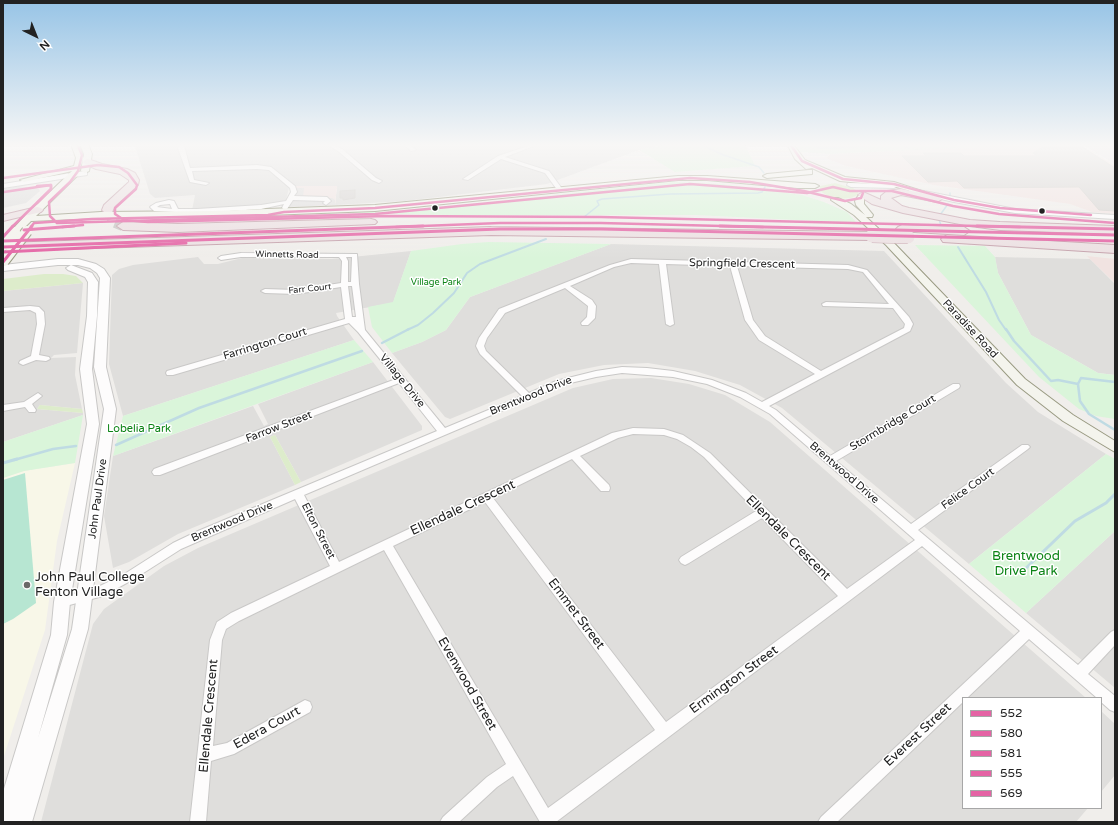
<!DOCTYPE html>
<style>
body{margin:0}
#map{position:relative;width:1118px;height:825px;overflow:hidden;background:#f0eeeb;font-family:"Varela Round",sans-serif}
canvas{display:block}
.frame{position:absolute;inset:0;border:4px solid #222;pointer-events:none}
.legend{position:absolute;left:962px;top:697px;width:140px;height:112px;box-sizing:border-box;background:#fff;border:1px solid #a7a7a7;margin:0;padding:5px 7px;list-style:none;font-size:12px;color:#222}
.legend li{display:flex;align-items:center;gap:8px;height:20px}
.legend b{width:20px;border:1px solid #a7a7a7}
.north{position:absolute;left:16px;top:16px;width:40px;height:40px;-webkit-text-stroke:3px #fff;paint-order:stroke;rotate:137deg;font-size:11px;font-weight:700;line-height:16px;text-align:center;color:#222}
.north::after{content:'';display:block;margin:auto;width:14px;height:18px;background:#222;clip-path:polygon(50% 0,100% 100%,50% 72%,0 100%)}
</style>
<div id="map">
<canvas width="1118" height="825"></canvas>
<div class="frame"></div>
<ul class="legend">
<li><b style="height:5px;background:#e463a4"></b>552</li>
<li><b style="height:5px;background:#e463a4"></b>580</li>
<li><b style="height:5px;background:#e463a4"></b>581</li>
<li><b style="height:5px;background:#e463a4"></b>555</li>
<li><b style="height:5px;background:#e463a4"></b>569</li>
</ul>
<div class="north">N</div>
</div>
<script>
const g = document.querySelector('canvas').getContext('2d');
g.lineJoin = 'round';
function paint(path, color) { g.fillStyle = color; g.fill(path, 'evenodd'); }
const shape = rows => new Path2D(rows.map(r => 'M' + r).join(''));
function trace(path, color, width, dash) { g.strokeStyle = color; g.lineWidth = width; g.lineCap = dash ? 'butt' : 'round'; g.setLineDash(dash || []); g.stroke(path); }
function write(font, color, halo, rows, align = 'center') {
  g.font = font + ' "Varela Round",sans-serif'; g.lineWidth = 3; g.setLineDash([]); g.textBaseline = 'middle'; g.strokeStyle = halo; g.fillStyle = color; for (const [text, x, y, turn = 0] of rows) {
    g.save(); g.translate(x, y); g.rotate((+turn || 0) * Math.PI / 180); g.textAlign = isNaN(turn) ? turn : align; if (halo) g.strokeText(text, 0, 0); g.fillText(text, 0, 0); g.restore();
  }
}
paint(shape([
 [140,144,669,144,639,150,547,184,405,201,335,205,337,187,295,186,289,188,286,200,266,206,192,210,195,195,155,198,150,194,135,146],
 [611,244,884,251,1006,383,1038,412,1106,454,969,564,782,408,740,385,695,371,648,363,604,365,559,374,450,419,445,417,392,353,422,342,446,330,470,297],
 [411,251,393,303,336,313,337,316,354,340,123,416,109,364,112,275,119,269,133,265,198,257,204,264,218,264,242,258,332,259],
 [995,257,1090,259,1115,284,1115,375,1098,373,1031,335,998,273],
 [83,283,77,353,54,355,51,358,76,357,75,375,82,409,40,405,37,409,83,413,83,415,3,442,3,291],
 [373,362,422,426,422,430,301,482,275,435,270,437,295,485,178,534,129,562,113,568,104,516,113,456,253,406,264,426,268,424,258,404],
 [651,378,689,384,725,395,770,422,1086,698,963,698,963,808,1088,808,1076,822,41,822,93,624,104,609,164,566,198,548,573,388,613,379],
 [1115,531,1115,688,1026,613],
 [1101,711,1115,724,1115,775,1101,792]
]), '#dfdedc');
paint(shape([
 [1013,144,1078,144,1115,165,1115,214,1092,212,1070,204,934,185,846,166,826,158,830,154],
 [295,186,337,186,335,205,289,207,296,193],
 [1087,256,1115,259,1115,283,1090,259]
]), '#f1e3e1');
paint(shape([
 [1081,144,1115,144,1115,164]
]), '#ede4e9');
paint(shape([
 [75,463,57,541,45,630,3,759,3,478,24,471]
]), '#f8f7e8');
paint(shape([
 [835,183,853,188,858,192,858,195,851,198,840,199,828,196,820,191,820,186],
 [44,274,63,274,76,276,83,283,3,291,3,279],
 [40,405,82,409,83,413,37,409],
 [275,435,301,482,295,485,270,437]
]), '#ddeccb');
paint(shape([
 [669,144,745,144,755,166,675,172,639,150],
 [795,144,1037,144,830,154,799,152],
 [673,182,722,184,802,195,824,202,847,212,857,223,696,215,454,215,337,213,406,211],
 [488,242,611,244,470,297,446,330,422,342,392,353,372,327,368,307,393,302,411,251,462,244],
 [915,245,985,246,995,257,998,273,1031,335,1098,373,1115,375,1115,419,1096,416,1079,409,1039,377],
 [354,340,373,362,113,456,123,416],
 [83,415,75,463,24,471,3,478,3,442],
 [1106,454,1115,459,1115,531,1026,613,969,564]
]), '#daf5da');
paint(shape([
 [25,473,36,603,13,619,3,624,3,480]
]), '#b7e6d2');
paint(shape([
 [19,186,39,189,40,191,26,203,3,208,3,189],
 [296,188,304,188,303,197,332,198,335,200,335,205,289,207,296,193]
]), '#e0dfde');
paint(shape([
 [808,144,867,144,871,147,820,149]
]), '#bfdbe3');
trace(shape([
 [700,144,721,154,759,167,764,173],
 [900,144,908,148],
 [950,193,950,196],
 [940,215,948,204],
 [584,217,599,205,597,201,602,199,670,194,758,193,762,192,765,187],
 [939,220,941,225]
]), '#bfdbe3', 1.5);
trace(shape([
 [958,247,986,292,999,320,1006,330],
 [407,330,418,325,433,313,454,293,467,273,480,264,546,239]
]), '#bfdbe3', 2);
trace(shape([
 [1006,329,1014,341,1051,381,1058,380,1078,384,1081,378,1115,382],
 [382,343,409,329],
 [1078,384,1080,401,1089,414,1115,430],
 [116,445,199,408,362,351],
 [14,460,53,449,76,446]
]), '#bfdbe3', 2.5);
trace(shape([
 [3,463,17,459],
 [1023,571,1075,521,1106,503,1115,494]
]), '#bfdbe3', 3);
const building = shape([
 [1076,145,1082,147,1115,168,1115,211,1099,210,1079,187,964,188,957,181,928,182,902,156,926,156,923,153,961,153,964,156,1037,156,1033,153,1044,146,1076,145],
 [355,190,355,198,343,200,343,198,340,198,340,191,355,190]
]);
paint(building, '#d7d4d2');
trace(building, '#d3d0cc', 1);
trace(shape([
 [108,210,113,222,123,226]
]), '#c7c5c3', 10, [10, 5]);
const minor = shape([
 [180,144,200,144,184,146,190,168,257,165,271,167,295,186,297,192,294,196,327,197,331,201,326,205,323,203,325,201,293,200,287,209,285,210,282,208,284,204,261,209,197,213,154,211,150,207,151,206,156,203,169,200,174,201,178,209,197,209,261,205,286,201,291,192,290,188,269,170,257,169,192,171,194,180,209,183,206,185,190,182,178,148,180,144],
 [170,204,172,209,157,207,160,205,170,204],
 [326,144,331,144,342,149,376,178,382,181,379,183,372,180,338,151,326,144],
 [403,144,408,144,416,150,411,151,403,144],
 [534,144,539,144,505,157,549,171,563,190,562,191,558,191,545,173,501,159,468,180,463,179,498,156,534,144],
 [241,253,357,254,359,284,365,330,445,428,522,396,480,354,476,346,479,338,499,309,610,265,631,259,848,265,867,270,909,317,913,324,910,331,769,406,776,410,830,456,953,384,959,384,960,386,959,388,836,461,911,524,1022,445,1028,445,1030,447,1028,449,918,530,1078,665,1111,632,1115,630,1115,645,1088,674,1115,696,1115,712,1110,710,1101,702,1101,698,1097,698,1029,639,967,698,963,698,963,702,837,822,818,822,821,817,1020,631,922,546,556,822,540,822,513,776,497,787,459,822,440,822,443,817,487,777,506,764,384,550,239,621,226,629,222,640,213,746,227,743,305,700,310,702,312,707,310,712,234,754,211,761,206,822,190,822,210,640,217,622,231,613,330,566,295,499,181,549,134,579,103,596,62,607,58,606,56,602,58,598,96,588,126,573,173,543,198,531,437,431,399,383,160,475,154,475,152,472,154,469,396,379,358,332,349,323,173,375,167,375,166,373,167,371,345,319,341,287,296,294,265,293,261,291,265,289,296,290,341,283,342,261,339,257,241,257,221,260,218,258,221,256,241,253],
 [346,257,352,257,351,282,348,282,348,261,346,257],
 [631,263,659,264,666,324,670,326,674,324,666,264,730,266,745,320,759,340,815,374,762,402,746,393,712,380,673,371,647,368,622,367,596,371,556,381,529,393,486,351,484,346,487,338,505,313,565,288,588,306,587,317,581,323,582,325,588,325,595,318,596,306,592,300,570,286,614,267,631,263],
 [737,266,848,269,863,272,889,304,826,302,822,304,823,306,893,308,905,324,904,328,821,371,765,336,753,320,737,266],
 [348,286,352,286,356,317,352,317,348,286],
 [622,373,673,377,707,384,740,397,770,414,915,540,847,589,710,453,683,435,664,429,633,428,612,433,339,562,304,495,562,385,596,377,622,373],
 [633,434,664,435,677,439,691,447,704,457,756,511,681,557,679,560,681,563,685,565,689,563,762,518,838,596,666,722,493,498,572,459,601,491,609,491,610,488,609,485,580,456,618,438,633,434],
 [485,502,655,730,548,808,393,546,485,502],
 [30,306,39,307,44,312,45,324,39,355,49,357,50,359,46,361,36,360,23,365,19,363,20,361,31,356,37,324,36,313,30,310,3,312,3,308,30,306],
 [38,393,42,396,32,404,36,410,35,412,29,412,25,407,3,411,3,405,24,402,38,393]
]);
const tertiary = shape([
 [84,171,87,171,87,175,3,188,3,184,84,171],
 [848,183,894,184,898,186,894,188,851,187,847,185,848,183],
 [909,188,1015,209,1115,215,1115,219,1015,213,954,202,909,192,909,188],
 [58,259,78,259,96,264,104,269,110,278,106,367,116,409,88,629,32,822,3,822,3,792,51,635,54,602,87,424,80,369,87,316,88,282,85,277,68,270,66,268,71,265,92,273,98,282,97,316,92,369,99,424,70,602,67,635,38,738,72,629,104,409,94,367,100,278,97,273,90,268,78,265,58,265,3,271,3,265,58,259]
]);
const secondary = shape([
 [71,144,78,144,84,158,84,154,80,144,88,144,92,154,89,171,85,173,81,171,83,159,78,175,36,216,101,212,213,211,375,205,678,176,707,176,815,184,819,186,815,188,797,188,707,180,678,180,375,211,213,217,101,218,31,221,18,234,12,234,12,230,24,217,72,171,24,182,20,180,74,166,76,158,71,144],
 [787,144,793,144,805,160,845,177,894,182,928,193,924,195,893,186,840,181,812,168,806,169,795,159,787,144],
 [809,170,812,170,812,174,767,178,763,176,767,174,809,170],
 [858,196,864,196,864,204,873,215,872,217,866,217,892,241,1025,379,1073,415,1115,441,1115,452,1063,421,1017,385,886,245,854,215,831,200,832,198,838,198,851,204,865,215,856,205,855,201,858,196]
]);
const motorway = shape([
 [88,159,102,164,127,169,135,173,139,180,138,185,115,206,112,212,104,212,102,210,104,205,129,182,129,180,120,174,96,169,85,164,83,162,85,160,88,159],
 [901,189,937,196,942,199,937,202,901,195,891,198,902,206,909,208,970,220,1000,222,1115,226,1115,234,1000,230,970,226,903,213,872,204,858,195,863,192,881,200,881,196,887,191,901,189],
 [37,207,41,208,43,210,41,212,3,221,3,215,37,207],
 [371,219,375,220,377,222,375,224,178,232,123,230,117,226,123,222,178,224,371,219],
 [902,225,964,227,970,231,964,235,898,231,896,229,898,227,902,225],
 [491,227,872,232,878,236,872,240,491,235,3,251,3,243,491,227],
 [947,235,1115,245,1115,253,943,242,941,239,947,235]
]);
trace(minor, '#c9c8c7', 2);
trace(tertiary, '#c9c8c7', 2);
trace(secondary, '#999a82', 2);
trace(motorway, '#c5a2ac', 2);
paint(minor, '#fdfcfc');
paint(tertiary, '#fdfcfc');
paint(secondary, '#f4f4ed');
paint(motorway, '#ece0e2');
const secondaryBridge = shape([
 [3,246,15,232],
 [4,261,27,231]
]);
const motorwayBridge = shape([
 [872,236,908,237]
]);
trace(secondaryBridge, '#999a82', 12, []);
trace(motorwayBridge, '#c5a2ac', 14, []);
trace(secondaryBridge, '#f4f4ed', 10);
trace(motorwayBridge, '#ece0e2', 13);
trace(shape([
 [790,144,802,161,843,179,894,184,954,200,1000,208,1091,215],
 [31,227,34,223,92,219,268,215,284,212,375,208,690,178,750,182,804,191,845,201,861,198,863,193]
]), '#e463a4', 2.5);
trace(shape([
 [3,262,32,226]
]), '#e463a4', 3);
trace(shape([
 [78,146,82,155,78,171,70,182,49,202,50,216,57,223,375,214,690,184,807,193,833,187,850,191,892,191,953,206,999,214,1115,223],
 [4,192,51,185,51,189,37,203],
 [62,227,83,225]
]), '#e463a4', 2.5);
trace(shape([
 [24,230,74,226]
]), '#e463a4', 3);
trace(shape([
 [3,178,98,165,119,167,128,173,137,185,136,189,115,208,115,214,124,220,148,222,387,216,601,217,1020,227],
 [12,227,51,189,51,185,37,186]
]), '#e463a4', 2.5);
trace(shape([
 [977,226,1115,229],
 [3,237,13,226],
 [3,252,186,243]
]), '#e463a4', 3);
trace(shape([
 [396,227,500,223,601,223,763,227]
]), '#e463a4', 2.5);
trace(shape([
 [720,226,1115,235],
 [3,241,423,226]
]), '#e463a4', 3);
trace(shape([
 [3,247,500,229,601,229,1115,241]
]), '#e463a4', 3);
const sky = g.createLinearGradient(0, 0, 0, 259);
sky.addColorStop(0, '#97c4e6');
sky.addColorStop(0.56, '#f8f7f6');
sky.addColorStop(1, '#f8f7f600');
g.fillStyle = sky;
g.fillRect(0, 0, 1118, 259);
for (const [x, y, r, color] of [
 [435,208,3.5,"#222"],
 [1042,211,3.5,"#222"],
 [27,585,4,"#6a6968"]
]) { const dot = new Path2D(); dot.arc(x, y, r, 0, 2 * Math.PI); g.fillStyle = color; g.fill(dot); trace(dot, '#fff', 1.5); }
write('9px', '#222', '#fff', [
 ["Winnetts Road",287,255,1],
 ["Farr Court",310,289,-6]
]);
write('9px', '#0c8416', '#fff', [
 ["Village Park",436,283]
]);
write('11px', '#222', '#fff', [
 ["Springfield Crescent",742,264,1],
 ["Paradise Road",970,329,47],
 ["Farrington Court",265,344,-17],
 ["Village Drive",402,381,51],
 ["Brentwood Drive",531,396,-22],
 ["Stormbridge Court",893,423,-31],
 ["Farrow Street",279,427,-21],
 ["Brentwood Drive",844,473,41],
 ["Felice Court",968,489,-36],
 ["John Paul Drive",98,499,-82],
 ["Brentwood Drive",232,522,-23],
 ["Elton Street",318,531,63]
]);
write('11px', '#0c8416', '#fff', [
 ["Lobelia Park",139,429]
]);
write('13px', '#222', '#fff', [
 ["Ellendale Crescent",463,508,-25],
 ["Ellendale Crescent",788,538,45],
 ["Emmet Street",576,614,53],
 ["Ermington Street",734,680,-36],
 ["Evenwood Street",467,684,60],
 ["Ellendale Crescent",209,716,-85],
 ["Edera Court",267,728,-29],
 ["Everest Street",918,735,-43]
]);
write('13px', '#0c8416', '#fff', [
 ["Brentwood",1026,557],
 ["Drive Park",1026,572]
]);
write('13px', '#222', '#fff', [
 ["John Paul College",35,578],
 ["Fenton Village",35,593]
], 'left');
</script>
